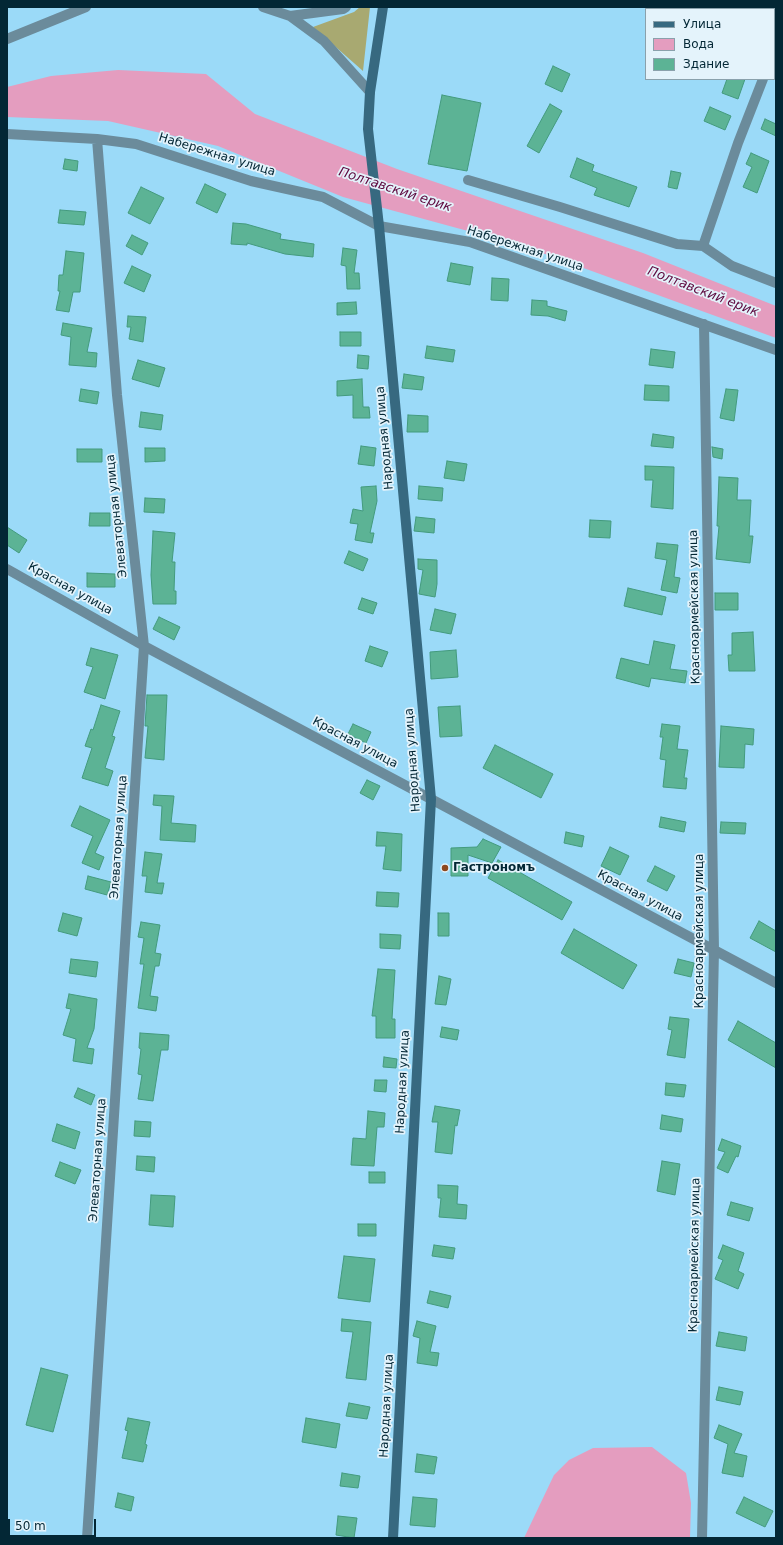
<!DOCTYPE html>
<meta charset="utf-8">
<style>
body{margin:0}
#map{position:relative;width:783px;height:1545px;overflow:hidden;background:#9bdaf8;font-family:"DejaVu Sans",sans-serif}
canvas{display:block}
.frame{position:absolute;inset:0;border:8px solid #032735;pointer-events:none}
.legend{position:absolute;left:645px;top:8px;width:130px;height:72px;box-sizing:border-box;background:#e4f3fb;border:1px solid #8aa1ac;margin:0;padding:5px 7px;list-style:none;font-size:12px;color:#032735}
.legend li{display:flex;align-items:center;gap:8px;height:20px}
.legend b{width:20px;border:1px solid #8aa1ac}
.scale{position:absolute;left:8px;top:1519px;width:88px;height:18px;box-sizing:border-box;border:2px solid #032735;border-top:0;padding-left:5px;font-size:12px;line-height:14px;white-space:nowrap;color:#032735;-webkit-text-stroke:3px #e4f3fb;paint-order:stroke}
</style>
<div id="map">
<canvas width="783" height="1545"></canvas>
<div class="frame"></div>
<ul class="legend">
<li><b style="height:5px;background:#376980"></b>Улица</li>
<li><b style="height:11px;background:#e49dbf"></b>Вода</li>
<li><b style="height:11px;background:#5cb395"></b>Здание</li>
</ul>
<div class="scale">50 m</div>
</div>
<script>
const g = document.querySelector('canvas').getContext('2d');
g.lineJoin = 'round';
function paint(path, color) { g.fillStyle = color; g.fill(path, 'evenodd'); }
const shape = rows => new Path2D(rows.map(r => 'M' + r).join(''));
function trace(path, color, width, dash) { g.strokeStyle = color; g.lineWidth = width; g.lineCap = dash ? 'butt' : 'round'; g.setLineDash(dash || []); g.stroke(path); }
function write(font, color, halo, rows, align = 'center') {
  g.font = font + ' "DejaVu Sans",sans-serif'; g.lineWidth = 3.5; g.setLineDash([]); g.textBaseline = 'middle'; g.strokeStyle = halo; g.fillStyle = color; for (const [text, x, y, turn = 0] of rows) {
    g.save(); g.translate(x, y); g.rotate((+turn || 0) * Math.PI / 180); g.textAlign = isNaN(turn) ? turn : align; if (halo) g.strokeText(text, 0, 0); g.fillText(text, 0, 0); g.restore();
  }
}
paint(shape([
 [360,7,370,7,363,71,313,27,354,12]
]), '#a8a971');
paint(shape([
 [118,70,206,74,255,114,397,169,643,253,776,306,776,338,523,246,343,197,218,146,108,121,7,117,7,87,51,76],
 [652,1447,686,1473,691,1503,690,1538,524,1538,554,1475,569,1460,593,1448]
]), '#e49dbf');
const building = shape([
 [553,66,570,74,562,92,545,84,553,66],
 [727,79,745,79,738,99,722,93,727,79],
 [442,95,481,103,467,171,428,164,442,95],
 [550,104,562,111,539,153,527,146,550,104],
 [710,107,731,116,725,130,704,121,710,107],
 [765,119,776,124,776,136,761,129,765,119],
 [751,153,769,161,757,193,743,187,752,167,746,164,751,153],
 [577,158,594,165,592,171,637,187,629,207,594,195,597,188,570,177,577,158],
 [65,159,78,161,77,171,63,169,65,159],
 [671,171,681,173,677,189,668,187,671,171],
 [205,184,226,194,217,213,196,203,205,184],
 [141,187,164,198,150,224,128,213,141,187],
 [60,210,86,212,84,225,58,223,60,210],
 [233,223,246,224,281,234,280,239,314,244,313,257,285,254,247,243,247,245,231,244,233,223],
 [132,235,148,243,142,255,126,246,132,235],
 [343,248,357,250,354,273,359,273,360,289,347,289,346,266,341,265,343,248],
 [66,251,84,253,80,292,73,292,69,312,56,310,60,291,58,291,59,275,63,275,66,251],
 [451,263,473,267,470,285,447,281,451,263],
 [132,266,151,275,144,292,124,283,132,266],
 [492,278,509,279,508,301,491,300,492,278],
 [532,300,547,301,547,306,567,311,565,321,548,316,531,315,532,300],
 [356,302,357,314,337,315,337,303,356,302],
 [128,316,146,317,143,342,129,339,131,327,127,327,128,316],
 [63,323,92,328,87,352,97,353,96,367,69,365,71,337,61,335,63,323],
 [340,332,361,332,361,346,340,346,340,332],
 [427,346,455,350,453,362,425,358,427,346],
 [651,349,675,352,673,368,649,365,651,349],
 [358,355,369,356,368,369,357,368,358,355],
 [138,360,165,368,159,387,132,379,138,360],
 [404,374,424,377,422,390,402,388,404,374],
 [362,379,363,407,369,407,370,418,353,418,353,395,337,396,337,381,362,379],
 [645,385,669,386,669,401,644,400,645,385],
 [81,389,99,392,97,404,79,401,81,389],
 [726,389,738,390,734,421,720,418,726,389],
 [141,412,163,415,161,430,139,427,141,412],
 [408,415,428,416,428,432,407,432,408,415],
 [653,434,674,437,673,448,651,446,653,434],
 [361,446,376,448,374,466,358,464,361,446],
 [712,447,723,449,722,459,713,457,712,447],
 [145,448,165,448,165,461,145,462,145,448],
 [77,449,102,449,102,462,77,462,77,449],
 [447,461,467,464,464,481,444,478,447,461],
 [645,466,674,467,673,509,651,507,653,480,645,480,645,466],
 [719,477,738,478,737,500,751,500,749,536,753,536,750,563,716,559,719,526,717,526,719,477],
 [376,486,377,501,370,533,374,533,372,543,355,540,358,524,350,523,353,509,363,511,361,487,376,486],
 [419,486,443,488,442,501,418,499,419,486],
 [145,498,165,499,164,513,144,512,145,498],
 [90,513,110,513,110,526,89,526,90,513],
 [416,517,435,519,434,533,414,531,416,517],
 [590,520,611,521,610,538,589,537,590,520],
 [7,527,27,540,19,553,7,545,7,527],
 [153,531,175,533,172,562,175,562,174,591,176,591,176,604,153,604,151,575,153,531],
 [657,543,678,545,674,577,680,578,677,593,661,590,667,560,655,558,657,543],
 [349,551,368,559,363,571,344,563,349,551],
 [418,559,437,560,437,584,435,597,419,594,423,570,418,569,418,559],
 [87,573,115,574,115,587,87,587,87,573],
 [628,588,666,597,662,615,624,606,628,588],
 [715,593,738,593,738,610,715,610,715,593],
 [362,598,377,603,373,614,358,609,362,598],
 [435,609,456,614,451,634,430,630,435,609],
 [159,617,180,627,174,640,153,629,159,617],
 [753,632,755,671,729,671,728,655,732,655,732,633,753,632],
 [654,641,675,645,670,669,687,671,685,683,651,678,649,687,616,678,621,658,649,665,654,641],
 [370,646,388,652,382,667,365,661,370,646],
 [91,648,118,655,105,699,84,692,93,667,86,665,91,648],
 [456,650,458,677,431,679,430,652,456,650],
 [147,695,167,695,164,760,145,758,148,726,145,726,147,695],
 [101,705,120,711,112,736,115,737,105,768,113,771,108,786,82,778,92,748,85,746,91,729,93,730,101,705],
 [460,706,462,736,440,737,438,707,460,706],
 [353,724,371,732,366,743,348,734,353,724],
 [662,724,680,726,677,749,688,750,684,778,687,778,686,789,663,787,666,760,660,759,663,737,660,737,662,724],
 [721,726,754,729,753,745,745,744,744,768,719,767,721,726],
 [495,745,553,774,541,798,483,768,495,745],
 [367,780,380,786,373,800,360,793,367,780],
 [154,795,174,796,171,823,196,825,195,842,160,840,162,806,153,805,154,795],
 [80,806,110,820,95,853,104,857,99,870,82,863,93,836,71,826,80,806],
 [661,817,686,822,684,832,659,827,661,817],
 [721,822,746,823,745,834,720,833,721,822],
 [377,832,402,834,401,871,383,869,386,846,376,846,377,832],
 [566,832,584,836,582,847,564,843,566,832],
 [483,839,501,847,492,863,468,855,468,876,451,876,451,848,477,847,483,839],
 [610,847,629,856,620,875,601,866,610,847],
 [145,852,162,854,157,883,164,883,162,894,145,892,147,876,142,876,145,852],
 [498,860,572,902,562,920,488,878,498,860],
 [655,866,675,876,667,891,647,881,655,866],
 [88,876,111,882,107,895,85,889,88,876],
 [377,892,399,893,398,907,376,906,377,892],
 [63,913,82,918,77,936,58,931,63,913],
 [438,913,449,913,449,936,438,936,438,913],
 [759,921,776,931,776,952,750,938,759,921],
 [141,922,160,925,155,953,161,954,159,966,155,966,150,996,158,997,156,1011,138,1008,144,964,140,964,144,938,138,937,141,922],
 [574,929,637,965,623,989,561,953,574,929],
 [380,934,401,935,400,949,380,948,380,934],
 [71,959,98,962,96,977,69,973,71,959],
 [678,959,694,963,691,977,674,973,678,959],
 [378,969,395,970,392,1019,395,1019,395,1038,376,1038,376,1016,372,1016,378,969],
 [439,976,451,979,446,1005,435,1004,439,976],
 [69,994,97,999,94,1029,87,1048,94,1049,92,1064,73,1061,76,1039,63,1035,71,1009,66,1008,69,994],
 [670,1017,689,1019,685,1058,667,1055,672,1030,668,1029,670,1017],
 [738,1021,776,1043,776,1068,728,1040,738,1021],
 [442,1027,459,1030,457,1040,440,1037,442,1027],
 [140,1033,169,1035,168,1050,161,1050,153,1101,138,1099,142,1075,138,1074,141,1049,139,1048,140,1033],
 [384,1057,397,1059,396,1068,383,1067,384,1057],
 [375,1080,387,1080,386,1092,374,1091,375,1080],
 [666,1083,686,1085,684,1097,665,1095,666,1083],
 [78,1088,95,1095,91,1105,74,1097,78,1088],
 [435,1106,460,1110,457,1126,455,1125,452,1154,435,1152,438,1122,432,1122,435,1106],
 [368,1111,385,1113,384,1127,377,1127,374,1166,351,1165,353,1138,366,1139,368,1111],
 [662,1115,683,1119,681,1132,660,1129,662,1115],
 [135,1121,151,1122,150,1137,134,1136,135,1121],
 [57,1124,80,1132,75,1149,52,1141,57,1124],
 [722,1139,741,1146,738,1157,736,1156,728,1173,717,1168,725,1152,718,1150,722,1139],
 [137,1156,155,1157,154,1172,136,1170,137,1156],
 [662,1161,680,1164,675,1195,657,1191,662,1161],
 [60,1162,81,1170,75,1184,55,1176,60,1162],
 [369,1172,385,1172,385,1183,369,1183,369,1172],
 [438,1185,458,1186,457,1204,467,1205,466,1219,439,1217,441,1198,438,1198,438,1185],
 [151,1195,175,1196,173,1227,149,1225,151,1195],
 [731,1202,753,1208,749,1221,727,1215,731,1202],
 [358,1224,376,1224,376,1236,358,1236,358,1224],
 [434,1245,455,1248,453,1259,432,1256,434,1245],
 [723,1245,744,1253,738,1271,744,1274,738,1289,715,1279,723,1260,718,1258,723,1245],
 [344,1256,375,1259,370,1302,338,1298,344,1256],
 [430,1291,451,1296,448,1308,427,1303,430,1291],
 [342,1319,371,1322,366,1380,346,1378,353,1332,341,1331,342,1319],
 [417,1321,436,1326,430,1352,439,1353,437,1366,417,1363,420,1338,413,1336,417,1321],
 [719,1332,747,1337,745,1351,716,1346,719,1332],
 [41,1368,68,1375,53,1432,26,1425,41,1368],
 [719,1387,743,1392,740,1405,716,1400,719,1387],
 [349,1403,370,1407,367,1419,346,1416,349,1403],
 [128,1418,150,1422,145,1444,147,1445,143,1462,122,1458,128,1431,125,1430,128,1418],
 [306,1418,340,1424,336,1448,302,1442,306,1418],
 [719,1425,742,1434,734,1453,747,1456,743,1477,722,1473,728,1444,714,1438,719,1425],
 [417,1454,437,1457,434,1474,415,1472,417,1454],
 [342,1473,360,1476,358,1488,340,1486,342,1473],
 [118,1493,134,1497,131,1511,115,1507,118,1493],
 [413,1497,437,1499,435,1527,410,1525,413,1497],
 [744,1497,773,1511,765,1527,736,1513,744,1497],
 [338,1516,357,1518,354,1538,336,1535,338,1516]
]);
paint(building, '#5cb395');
trace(building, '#439a7d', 1);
trace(shape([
 [774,51,776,47],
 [7,134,97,139,136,144,251,181,323,197,379,226,470,242,776,350],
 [468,180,560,207,677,244,703,246,732,266,776,283],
 [703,246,738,143,763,79],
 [7,569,144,646,776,983],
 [87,1538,144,646,117,395,97,139],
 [702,1538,714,950,704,324]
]), '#6b8b9b', 10);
trace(shape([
 [263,7,290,16,324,41,370,92],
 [290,16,343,9,346,7],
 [7,39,86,7]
]), '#6b8b9b', 10);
trace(shape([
 [383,7,370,92,368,129,379,226,431,799,393,1538]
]), '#376980', 10);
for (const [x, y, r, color] of [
 [445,868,4,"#8d481e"]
]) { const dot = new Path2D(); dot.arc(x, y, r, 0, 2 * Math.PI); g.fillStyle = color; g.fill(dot); trace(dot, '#e4f3fb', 1.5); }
write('12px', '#032735', '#e4f3fb', [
 ["Набережная улица",217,155,17],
 ["Набережная улица",525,249,18],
 ["Народная улица",385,438,-95],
 ["Элеваторная улица",117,516,-96],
 ["Красная улица",70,589,29],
 ["Красноармейская улица",695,607,-91],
 ["Красная улица",355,743,28],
 ["Народная улица",413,760,-94],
 ["Элеваторная улица",119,837,-86],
 ["Красная улица",640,896,28],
 ["Красноармейская улица",700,931,-90],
 ["Народная улица",403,1082,-87],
 ["Элеваторная улица",98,1160,-86],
 ["Красноармейская улица",695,1255,-89],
 ["Народная улица",387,1406,-87]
]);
write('bold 12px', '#032735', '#e4f3fb', [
 ["Гастрономъ",453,868]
], 'left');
write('italic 13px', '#5d073d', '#e4f3fb', [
 ["Полтавский ерик",395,190,18],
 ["Полтавский ерик",703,292,21]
]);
</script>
